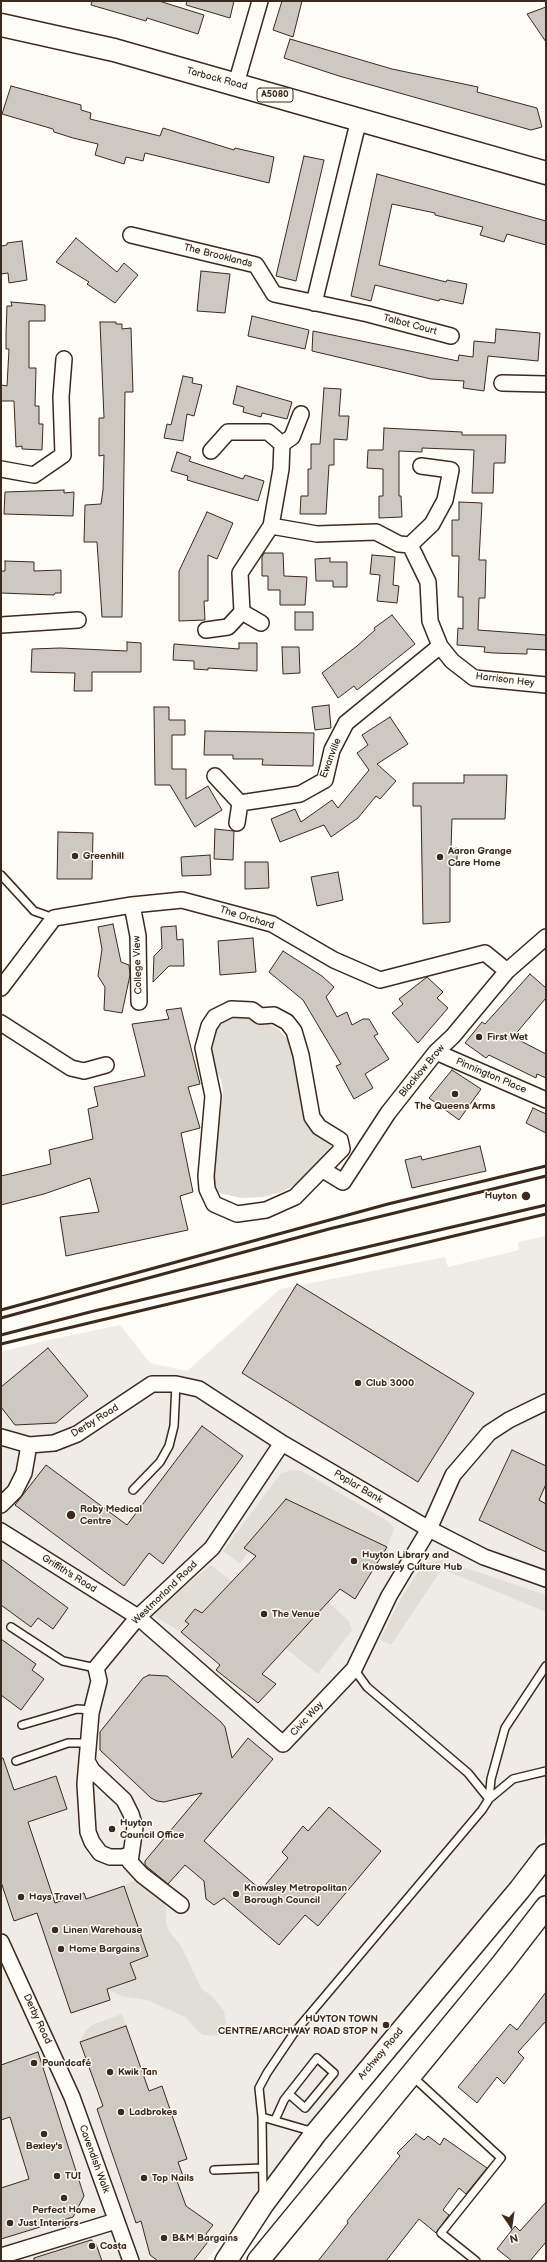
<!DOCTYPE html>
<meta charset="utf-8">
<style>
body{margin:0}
#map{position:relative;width:547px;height:2262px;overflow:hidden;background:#fdfcf7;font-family:"Balsamiq Sans",sans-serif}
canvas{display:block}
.frame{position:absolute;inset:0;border:2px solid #3b2a1e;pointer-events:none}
.north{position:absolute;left:491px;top:2206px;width:40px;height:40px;-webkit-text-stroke:3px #fdfcf7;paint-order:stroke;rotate:167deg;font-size:11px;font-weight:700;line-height:16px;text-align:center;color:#3b2a1e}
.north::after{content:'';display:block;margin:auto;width:14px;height:18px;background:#3b2a1e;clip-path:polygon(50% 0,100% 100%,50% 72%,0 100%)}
</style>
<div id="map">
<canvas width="547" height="2262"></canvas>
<div class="frame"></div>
<div class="north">N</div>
</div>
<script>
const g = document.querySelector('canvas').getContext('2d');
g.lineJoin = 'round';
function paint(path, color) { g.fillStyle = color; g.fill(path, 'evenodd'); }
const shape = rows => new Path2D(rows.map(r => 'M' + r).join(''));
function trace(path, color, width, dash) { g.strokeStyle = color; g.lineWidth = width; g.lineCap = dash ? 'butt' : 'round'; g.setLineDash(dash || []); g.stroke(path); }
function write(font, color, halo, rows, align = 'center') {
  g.font = font + ' "Balsamiq Sans",sans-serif'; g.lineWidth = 3; g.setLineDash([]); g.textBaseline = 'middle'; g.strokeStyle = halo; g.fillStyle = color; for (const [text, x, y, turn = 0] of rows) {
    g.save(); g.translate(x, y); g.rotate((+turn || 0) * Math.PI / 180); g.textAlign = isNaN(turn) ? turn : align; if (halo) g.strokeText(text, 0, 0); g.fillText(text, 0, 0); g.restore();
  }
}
paint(shape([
 [546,1236,546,1836,206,2261,1,2261,1,1352,44,1341,120,1325,150,1363,187,1371,280,1289,445,1257,448,1267,519,1250,518,1242]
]), '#efece7');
paint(shape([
 [231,1016,247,1016,271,1025,278,1029,290,1042,293,1048,304,1122,314,1133,332,1144,327,1157,302,1181,282,1192,263,1197,242,1198,223,1194,216,1191,212,1179,223,1092,221,1080,213,1065,210,1048,216,1028],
 [292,1470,302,1471,389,1522,394,1528,387,1547,286,1499,244,1548,249,1551,240,1564,223,1551,281,1473],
 [442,1560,546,1595,546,1612,442,1569,391,1645,380,1640,403,1595,424,1563],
 [211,1565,232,1582,202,1613,194,1609,185,1621,189,1624,181,1632,157,1618,153,1611],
 [328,1602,349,1621,352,1630,318,1674,285,1648],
 [136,1879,166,1903,166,1923,169,1931,181,1946,202,1990,211,1995,224,2011,226,2024,223,2032,217,2036,202,2035,185,2017,147,2000,124,1997,107,1989,136,1979,130,1963,148,1956,124,1886],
 [122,2014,126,2026,80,2042,86,2030,92,2025]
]), '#e1ded7');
const building = shape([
 [92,1,159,1,204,15,198,34,147,18,146,21,91,5,92,1],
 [187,1,234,1,230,18,186,5,187,1],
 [282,1,302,1,293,37,273,30,282,1],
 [546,7,546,42,527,14,546,7],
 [290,39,392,69,478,87,477,92,537,108,542,127,531,130,339,76,284,58,290,39],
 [11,86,81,105,81,110,91,113,90,119,160,136,163,128,234,150,235,148,274,157,269,183,145,153,143,161,126,157,124,164,95,155,98,144,73,138,54,132,53,129,2,114,11,86],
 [304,156,324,160,296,281,276,276,304,156],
 [377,174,546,221,546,245,507,234,504,242,480,235,483,227,435,215,435,213,392,204,379,265,446,282,447,280,467,284,463,304,440,299,439,301,375,285,371,301,351,296,377,174],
 [76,238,117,272,124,263,138,275,115,303,87,284,89,282,56,262,76,238],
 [22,241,27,280,9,283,8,273,1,274,1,246,7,245,7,243,22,241],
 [201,271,230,274,225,313,197,311,201,271],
 [11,302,45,305,45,321,29,321,29,368,36,368,35,406,39,406,39,424,43,424,42,450,22,449,22,446,16,447,14,401,1,401,1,385,7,386,9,349,6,349,6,334,7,306,12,306,11,302],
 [252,316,309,330,305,349,248,336,252,316],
 [100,322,116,322,116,324,122,324,122,329,131,328,133,392,125,392,122,617,102,617,97,542,84,542,85,505,101,504,103,490,104,455,99,456,99,418,104,418,100,322],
 [496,329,540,333,538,361,488,356,484,391,463,388,464,381,431,379,312,351,313,331,458,361,459,355,473,357,474,341,495,343,496,329],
 [183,376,193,378,192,383,202,385,194,416,187,414,183,441,164,438,167,424,171,425,183,376],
 [237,386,292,402,287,419,262,413,261,417,243,412,244,407,233,404,237,386],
 [324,388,341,389,339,416,349,416,347,440,334,439,334,465,329,465,326,514,300,514,301,496,308,496,308,469,311,469,311,444,320,444,324,388],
 [384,428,462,432,462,435,506,435,505,463,494,463,493,493,472,493,474,450,422,448,422,452,399,451,399,496,401,496,402,517,379,518,379,496,383,496,383,469,367,468,368,450,383,450,384,428],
 [177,452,191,457,189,461,243,479,245,475,264,481,258,501,187,480,188,476,171,471,177,452],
 [64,490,64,493,74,492,73,516,4,514,5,492,64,490],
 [459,502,482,503,479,560,486,560,485,598,479,598,478,630,546,635,546,650,527,649,527,654,493,653,484,652,485,647,457,645,458,628,463,629,463,597,458,597,459,556,452,556,452,520,459,520,459,502],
 [207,512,233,523,217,559,208,555,208,601,204,601,205,620,179,621,179,571,207,512],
 [264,553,283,553,284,576,307,577,305,605,280,605,280,590,268,590,268,576,262,576,262,557,264,553],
 [372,555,395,557,393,585,399,586,397,603,377,601,380,575,370,574,372,555],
 [330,558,330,562,347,562,347,587,333,587,333,581,316,581,315,559,330,558],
 [5,561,34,562,34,571,61,570,61,593,55,593,54,595,1,593,1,571,5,571,5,561],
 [295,612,313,612,313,630,295,630,295,612],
 [392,615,415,644,357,690,354,686,338,698,322,673,357,646,375,630,374,628,392,615],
 [127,642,141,643,141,672,92,672,92,691,74,691,75,673,31,672,32,649,60,648,127,651,127,642],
 [239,643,257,643,257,671,208,668,208,670,194,669,194,661,173,660,174,644,239,649,239,643],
 [282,647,299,647,300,673,283,674,282,647],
 [329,705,331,728,315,730,312,707,329,705],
 [154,707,169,707,169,720,185,720,185,735,172,735,172,769,186,769,186,799,208,786,222,810,195,827,170,785,155,785,154,707],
 [390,717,408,744,377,764,396,781,380,799,376,796,358,818,331,837,324,825,280,842,271,819,295,809,301,822,332,800,338,808,369,770,357,753,368,745,362,735,390,717],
 [205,731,314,733,313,766,262,765,263,759,233,759,233,755,204,755,205,731],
 [464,775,507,775,505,819,452,819,451,849,457,848,457,865,450,865,450,922,423,924,421,806,413,806,413,783,464,783,464,775],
 [215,829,234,831,233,860,214,859,215,829],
 [58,832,93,833,92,879,57,879,58,832],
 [210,855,211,875,182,876,181,857,210,855],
 [245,862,268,862,269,888,245,889,245,862],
 [338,872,343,900,317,906,311,877,338,872],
 [113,924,121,962,129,965,130,975,122,1013,104,1010,105,987,98,976,102,949,98,927,113,924],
 [176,926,177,940,183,939,184,966,169,966,153,982,154,956,162,948,161,927,176,926],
 [253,938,256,972,220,975,218,941,253,938],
 [283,951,322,976,334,987,326,997,337,1017,347,1012,352,1025,363,1019,369,1019,378,1034,374,1036,389,1059,365,1074,373,1088,354,1099,336,1066,341,1064,303,1000,269,972,283,951],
 [530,974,546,988,546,998,513,1037,546,1054,546,1078,537,1074,536,1078,489,1055,486,1058,465,1043,482,1022,485,1024,530,974],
 [427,977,443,992,437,998,448,1008,418,1043,392,1013,403,1004,399,999,427,977],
 [181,1008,200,1084,188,1087,200,1128,181,1133,193,1192,180,1196,188,1230,66,1256,60,1217,99,1212,90,1178,44,1194,1,1205,1,1176,51,1164,49,1150,93,1139,88,1109,98,1106,94,1087,145,1076,132,1024,169,1019,166,1010,181,1008],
 [452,1070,481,1089,459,1120,429,1098,452,1070],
 [533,1108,546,1114,546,1133,526,1123,533,1108],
 [480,1146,486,1171,412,1188,405,1160,421,1156,422,1160,480,1146],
 [297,1284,474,1393,418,1482,242,1373,297,1284],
 [48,1348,88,1396,56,1423,15,1425,1,1407,1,1387,48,1348],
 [202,1426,243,1456,163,1564,149,1553,124,1586,15,1505,46,1465,127,1525,202,1426],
 [512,1450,546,1466,546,1484,539,1500,546,1504,546,1552,479,1520,512,1450],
 [286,1499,387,1547,355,1599,340,1589,262,1674,276,1684,258,1703,216,1670,220,1665,181,1632,189,1624,185,1621,195,1609,202,1613,256,1556,244,1548,286,1499],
 [1,1559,68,1608,53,1629,38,1618,31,1627,1,1605,1,1559],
 [1,1639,36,1664,32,1670,44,1679,21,1710,1,1695,1,1639],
 [149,1675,167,1676,221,1722,225,1727,232,1758,248,1738,273,1759,204,1841,261,1890,288,1858,282,1852,303,1826,308,1831,329,1807,381,1851,318,1926,305,1915,279,1945,224,1898,214,1905,206,1899,204,1881,185,1865,168,1884,145,1865,145,1861,202,1793,164,1802,157,1801,151,1798,100,1750,100,1732,143,1678,149,1675],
 [1,1758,3,1758,14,1790,56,1776,67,1809,28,1822,55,1903,84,1893,86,1899,124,1886,148,1956,130,1963,136,1979,107,1989,110,2000,71,2013,37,1913,14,1921,1,1882,1,1758],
 [546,1992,546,2021,518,2052,524,2058,504,2084,497,2077,477,2103,458,2087,510,2024,517,2030,546,1992],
 [126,2026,149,2091,162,2086,187,2159,178,2162,184,2179,177,2181,186,2206,213,2225,206,2234,211,2238,193,2261,158,2261,150,2255,141,2221,136,2223,97,2109,103,2106,80,2042,126,2026],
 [38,2052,84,2196,73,2217,1,2239,1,2188,29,2179,10,2117,1,2120,1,2065,38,2052],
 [416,2134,424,2140,428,2136,440,2145,444,2138,487,2168,466,2194,459,2188,443,2210,449,2215,436,2233,419,2219,386,2261,318,2261,348,2223,347,2221,400,2156,397,2153,416,2134],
 [546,2202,546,2242,530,2261,512,2261,497,2249,515,2226,520,2231,546,2202],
 [91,2240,96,2244,102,2261,34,2261,34,2258,91,2240]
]);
paint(building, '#cdc8c2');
trace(building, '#3b2a1e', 1);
const lane = shape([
 [1,875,34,911,54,918],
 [133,1490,160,1462,169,1446,174,1426,176,1384],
 [11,1627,63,1661,96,1668],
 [22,1725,77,1709,92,1710],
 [16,1761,68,1743,88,1743],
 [489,1799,491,1779,505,1728,546,1666],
 [489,1799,513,1779,546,1771],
 [412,2076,501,2158,441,2233,476,2261],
 [262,2117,314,2132],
 [275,2120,284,2100,317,2058,334,2073,305,2108,289,2094],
 [214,2170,262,2168],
 [263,2195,262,2117,259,2088,267,2073,294,2033,482,1810,489,1799,468,1773,367,1687,354,1669]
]);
const street = shape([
 [236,84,260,1],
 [131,235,256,265,274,294,368,314,451,336],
 [314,303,359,119],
 [502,383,546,384],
 [282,444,292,437,301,414],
 [211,451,228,432,268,432,282,444,281,469,271,526,240,573,242,612],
 [1,469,34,475,63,455,61,397,64,359],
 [271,526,317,534,376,532,399,544,410,545,428,582,430,621,440,646,452,661,474,678,546,685],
 [410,545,432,524,445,500,451,470,421,466],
 [1,625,78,620],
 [206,630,228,627,242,612,261,623],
 [215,776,240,803,237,823],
 [240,803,300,794,325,780,332,750,346,723,440,646],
 [132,905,138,936,139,1002],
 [1,988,54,918,132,905,182,900,272,924,334,960,380,980,485,953,507,971],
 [231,1009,252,1010,260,1016,274,1015,287,1022,294,1031,301,1055,312,1117,319,1127,340,1140,342,1149,295,1197,266,1210,237,1214,214,1204,207,1189,206,1176,213,1096,203,1048,209,1026,215,1017,231,1009],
 [1,1023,71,1068,84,1071,106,1065],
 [436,1052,546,1100],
 [323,1170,343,1182,388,1113,436,1052,453,1036,507,971,546,937],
 [1,1437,29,1445,54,1443,77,1434,152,1384,176,1384,199,1389,282,1443,429,1529,484,1557,546,1579],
 [1,1505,15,1491,24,1473,29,1445],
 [1,1531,138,1617,283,1744,354,1669,389,1596,429,1529,453,1475,489,1433,509,1420,546,1402],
 [87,1761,92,1770,124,1800,131,1814,135,1827,130,1862,142,1875,181,1905],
 [131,1854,123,1857,110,1857,100,1853,92,1842,88,1832,85,1784,91,1713,99,1681,96,1668,138,1617,212,1548,282,1443],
 [1,1942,72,2097,131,2261],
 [1,2256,116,2221]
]);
const secondary = shape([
 [226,2261,263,2204,316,2133,520,1889,546,1855],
 [258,2261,502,1964,546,1907]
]);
const primary = shape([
 [1,25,114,50,546,173]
]);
trace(lane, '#3b2a1e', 10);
trace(street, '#3b2a1e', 18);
trace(secondary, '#3b2a1e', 24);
trace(primary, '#3b2a1e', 25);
trace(lane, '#fdfcf7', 7);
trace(street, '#fdfcf7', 15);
trace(secondary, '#fdfcf7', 21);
trace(primary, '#fdfcf7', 22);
trace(shape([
 [1,1310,388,1204,546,1166],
 [1,1318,329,1229,546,1176],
 [1,1335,94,1311,546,1205],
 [1,1344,546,1214]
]), '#3b2a1e', 3);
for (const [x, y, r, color] of [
 [75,856,4,"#3b2a1e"],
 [440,857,4,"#3b2a1e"],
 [479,1037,4,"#3b2a1e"],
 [455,1094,4,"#3b2a1e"],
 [526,1196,5,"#3b2a1e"],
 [358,1383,4,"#3b2a1e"],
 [71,1515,5,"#3b2a1e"],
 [354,1561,4,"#3b2a1e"],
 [264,1614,4,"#3b2a1e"],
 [112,1829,4,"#3b2a1e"],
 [236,1894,4,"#3b2a1e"],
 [21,1897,4,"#3b2a1e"],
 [55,1930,4,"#3b2a1e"],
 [61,1949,4,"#3b2a1e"],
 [386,2025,4,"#3b2a1e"],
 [34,2063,4,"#3b2a1e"],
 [110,2072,4,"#3b2a1e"],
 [121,2112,4,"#3b2a1e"],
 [44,2134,4,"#3b2a1e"],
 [57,2176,4,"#3b2a1e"],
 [144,2178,4,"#3b2a1e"],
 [64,2198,4,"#3b2a1e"],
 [10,2223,4,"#3b2a1e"],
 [164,2238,4,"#3b2a1e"],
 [92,2246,4,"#3b2a1e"]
]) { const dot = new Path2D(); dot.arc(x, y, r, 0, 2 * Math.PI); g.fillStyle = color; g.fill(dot); trace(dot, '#fdfcf7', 1.5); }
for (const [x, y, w] of [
 [275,95,36]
]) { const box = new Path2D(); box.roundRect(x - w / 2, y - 7, w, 14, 3); g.fillStyle = '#fdfcf7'; g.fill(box); trace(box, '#3b2a1e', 1); }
write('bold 9px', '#3b2a1e', null, [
 ["A5080",275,95]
]);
write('10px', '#3b2a1e', '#fdfcf7', [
 ["Tarbock Road",217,79,15],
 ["The Brooklands",218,256,14],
 ["Talbot Court",410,325,15],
 ["Harrison Hey",505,680,7],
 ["Ewanville",331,758,-69],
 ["The Orchard",247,918,17],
 ["College View",138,965,-92],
 ["Blacklow Brow",422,1071,-50],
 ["Pinnington Place",491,1076,23],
 ["Derby Road",95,1421,-32],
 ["Poplar Bank",358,1487,31],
 ["Griffith's Road",69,1574,32],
 ["Westmorland Road",165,1593,-44],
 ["Civic Way",307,1719,-47],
 ["Derby Road",37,2019,65],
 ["Archway Road",381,2054,-50],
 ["Cavendish Walk",94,2159,70]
]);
write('bold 10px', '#3b2a1e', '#fdfcf7', [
 ["Aaron Grange",448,851],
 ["Care Home",448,863],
 ["Greenhill",83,856],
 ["First Wet",487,1037],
 ["The Queens Arms",455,1106,"center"],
 ["Huyton",517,1196,"right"],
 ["Club 3000",366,1383],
 ["Roby Medical",80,1509],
 ["Centre",80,1521],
 ["Huyton Library and",362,1555],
 ["Knowsley Culture Hub",362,1567],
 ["The Venue",272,1614],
 ["Huyton",120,1823],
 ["Council Office",120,1835],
 ["Knowsley Metropolitan",244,1888],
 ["Borough Council",244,1900],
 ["Hays Travel",29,1897],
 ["Linen Warehouse",63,1930],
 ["Home Bargains",69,1949],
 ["HUYTON TOWN",378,2019,"right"],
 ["CENTRE/ARCHWAY ROAD STOP N",378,2031,"right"],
 ["Poundcafé",42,2063],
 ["Kwik Tan",118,2072],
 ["Ladbrokes",129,2112],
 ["Bexley's",44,2146,"center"],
 ["TUI",65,2176],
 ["Top Nails",152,2178],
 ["Perfect Home",64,2210,"center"],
 ["Just Interiors",18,2223],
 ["B&M Bargains",172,2238],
 ["Costa",100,2246]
], 'left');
</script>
